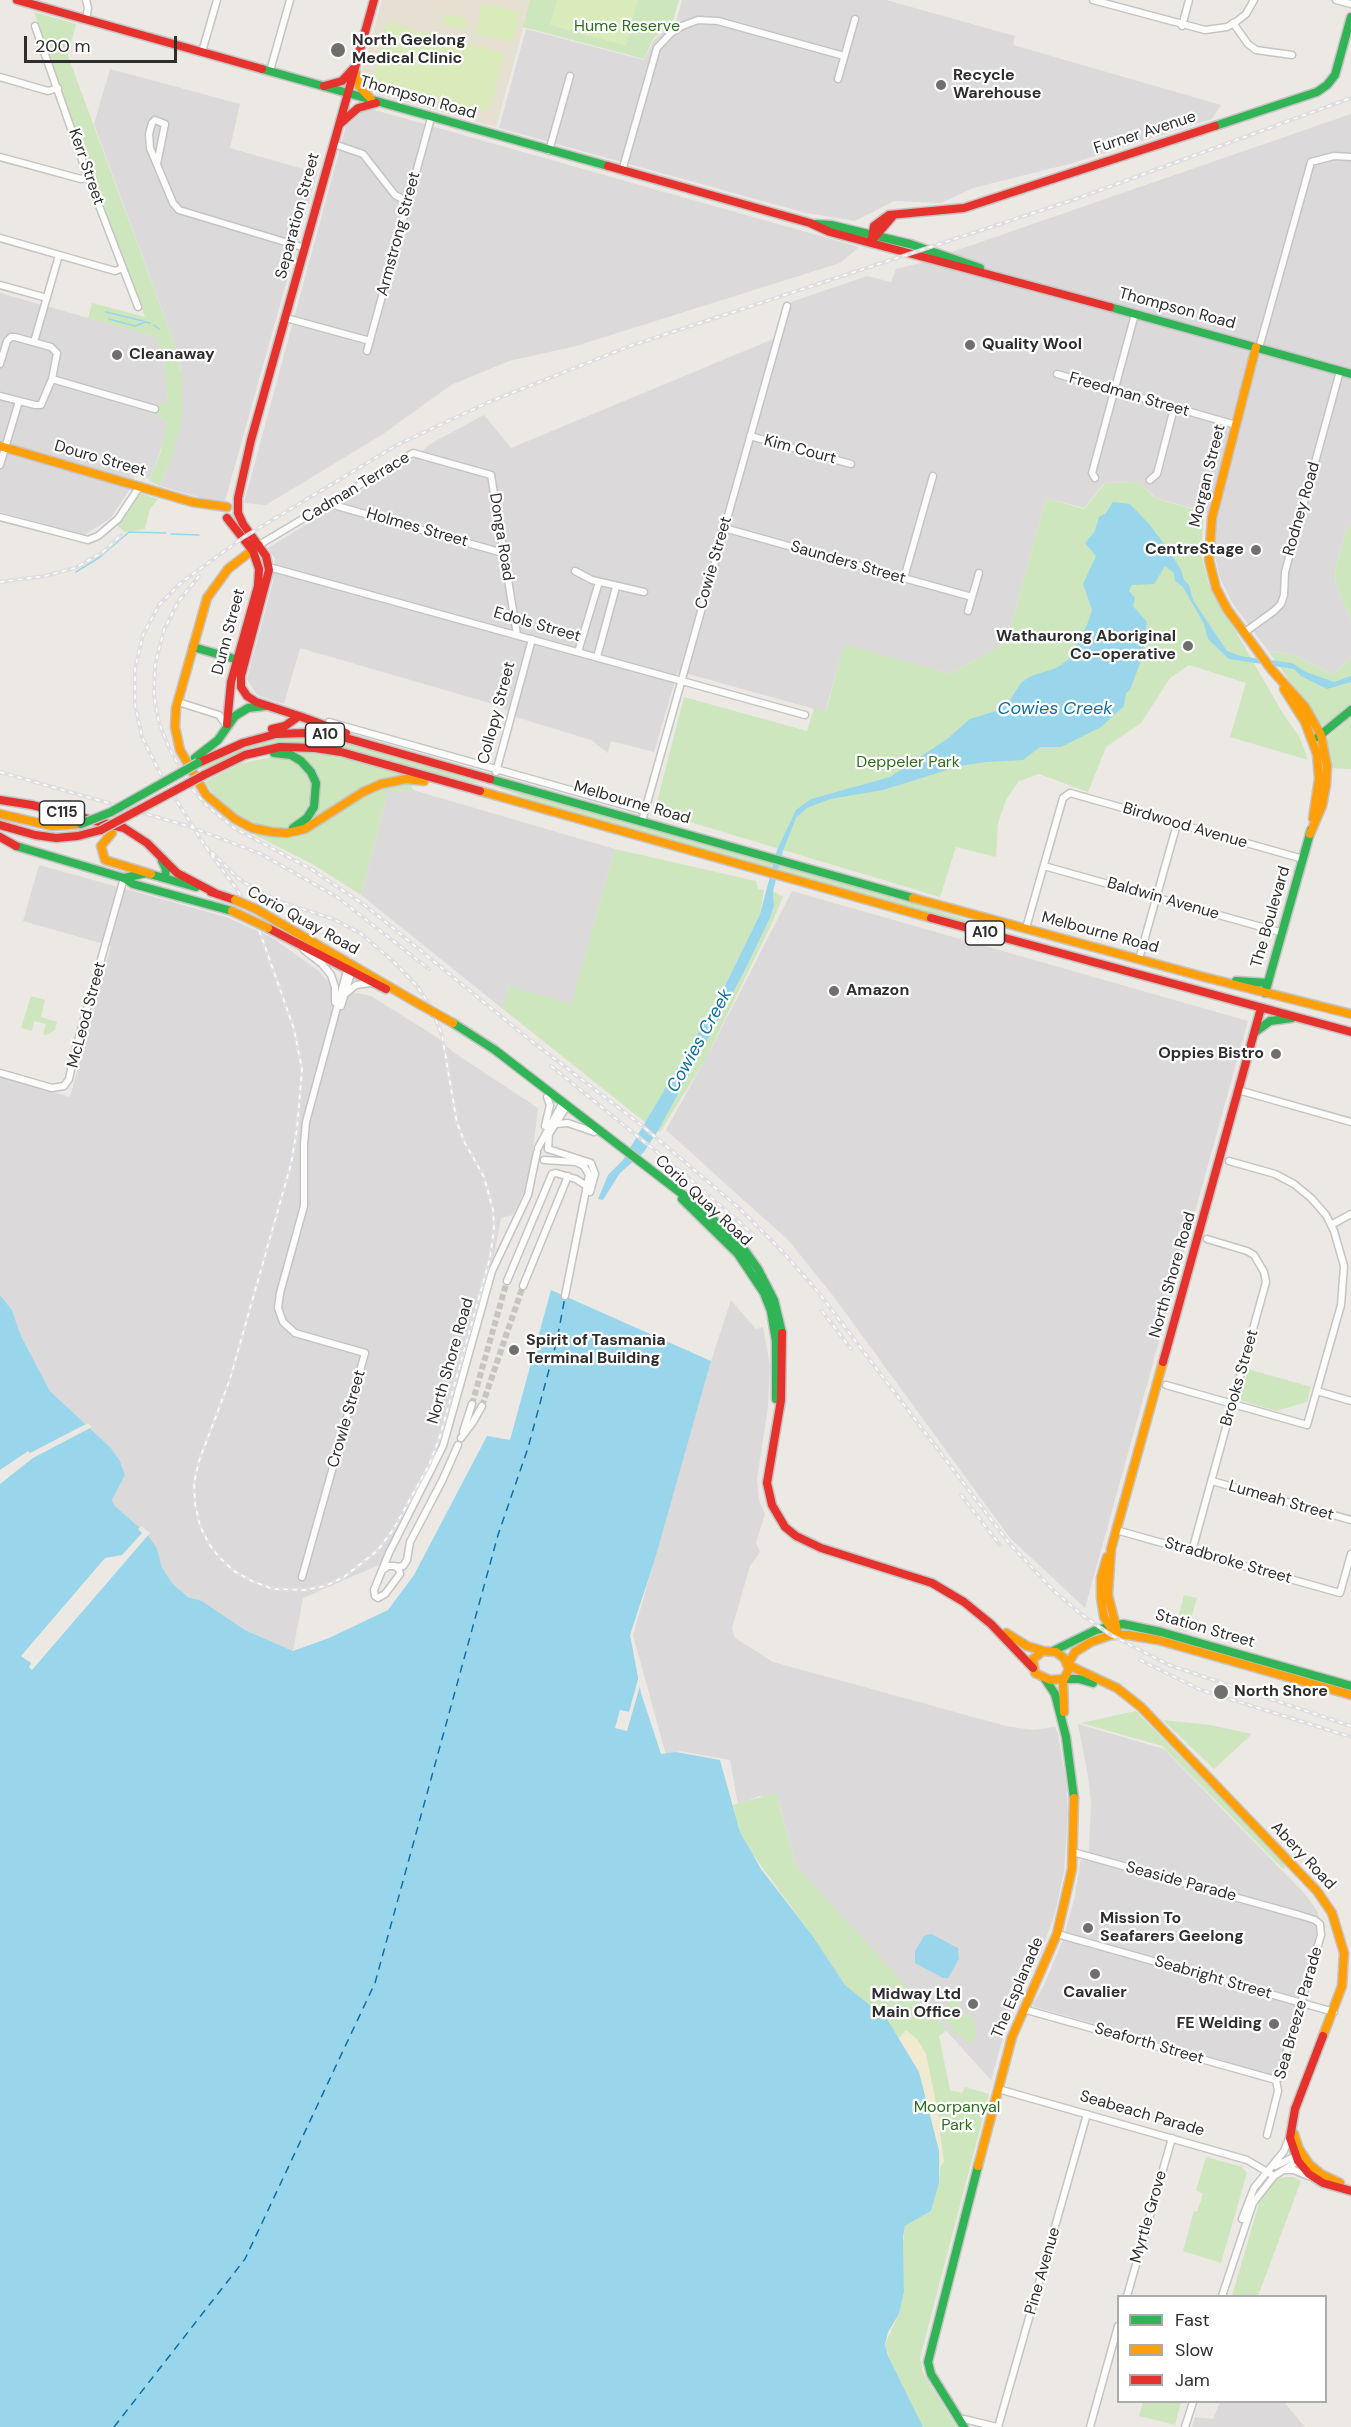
<!DOCTYPE html>
<style>
body{margin:0}
#map{position:relative;width:1351px;height:2427px;overflow:hidden;background:#ece8e4;font-family:"DM Sans",sans-serif}
canvas{display:block}
.legend{position:absolute;left:1117px;top:2295px;width:210px;height:108px;box-sizing:border-box;background:#fff;border:2px solid #ababab;margin:0;padding:8px 10px;list-style:none;font-size:18px;color:#2e2e2e}
.legend li{display:flex;align-items:center;gap:12px;height:30px}
.legend b{width:30px;border:2px solid #ababab}
.scale{position:absolute;left:24px;top:36px;width:153px;height:27px;box-sizing:border-box;border:3px solid #2e2e2e;border-top:0;padding-left:8px;font-size:18px;line-height:21px;white-space:nowrap;color:#2e2e2e;-webkit-text-stroke:4px #fff;paint-order:stroke}
</style>
<div id="map">
<canvas width="1351" height="2427"></canvas>
<ul class="legend">
<li><b style="height:8px;background:#30b455"></b>Fast</li>
<li><b style="height:8px;background:#ff9f0a"></b>Slow</li>
<li><b style="height:8px;background:#e5322d"></b>Jam</li>
</ul>
<div class="scale">200 m</div>
</div>
<script>
const g = document.querySelector('canvas').getContext('2d');
g.lineJoin = 'round';
function paint(path, color) { g.fillStyle = color; g.fill(path, 'evenodd'); }
const shape = rows => new Path2D(rows.map(r => 'M' + r).join(''));
function trace(path, color, width, dash) { g.strokeStyle = color; g.lineWidth = width; g.lineCap = dash ? 'butt' : 'round'; g.setLineDash(dash || []); g.stroke(path); }
function write(font, color, halo, rows, align = 'center') {
  g.font = font + ' "DM Sans",sans-serif'; g.lineWidth = 4.5; g.setLineDash([]); g.textBaseline = 'middle'; g.strokeStyle = halo; g.fillStyle = color; for (const [text, x, y, turn = 0] of rows) {
    g.save(); g.translate(x, y); g.rotate((+turn || 0) * Math.PI / 180); g.textAlign = isNaN(turn) ? turn : align; if (halo) g.strokeText(text, 0, 0); g.fillText(text, 0, 0); g.restore();
  }
}
paint(shape([
 [682,0,886,0,1015,36,1013,45,1221,105,1212,119,1073,163,973,188,941,203,894,201,855,221,806,213,499,128,526,29,644,60,654,40,677,19],
 [110,69,240,104,230,148,317,173,225,501,216,502,160,486,170,462,181,370,175,345,94,124],
 [371,109,859,247,840,263,576,346,509,361,451,385,383,434,266,505,244,503,346,126,356,114],
 [1351,114,1351,524,1347,527,1335,569,1336,584,1351,621,1351,658,1333,674,1291,654,1269,652,1233,604,1220,578,1215,557,1214,537,1218,516,1156,498,1139,482,1104,483,1084,508,1046,498,1007,642,950,674,844,645,825,712,678,671,654,752,611,741,608,753,591,740,519,718,500,706,300,648,284,704,257,695,247,679,273,582,275,559,268,548,413,459,430,444,484,415,511,448,783,335,791,302,867,276,891,282,896,269,920,263],
 [0,293,156,337,159,344,166,372,168,405,156,417,167,420,164,440,153,471,149,479,135,475,129,490,111,518,84,535,0,512],
 [413,790,615,849,571,1005,509,986,503,1009,361,895,388,791],
 [39,865,226,917,271,937,319,971,334,988,371,996,438,1038,453,1052,538,1108,531,1167,524,1192,513,1215,501,1218,494,1255,435,1459,379,1565,303,1598,293,1651,245,1630,202,1601,188,1597,173,1584,162,1568,148,1535,115,1506,112,1500,125,1475,120,1461,111,1448,50,1391,21,1336,12,1310,0,1295,0,1077,70,1097,111,946,23,921],
 [792,891,1248,1021,1085,1608,1010,1538,834,1297,789,1241,666,1130,714,1043],
 [731,1300,756,1329,763,1327,770,1366,768,1407,757,1479,759,1500,765,1514,756,1543,760,1552,750,1566,732,1628,735,1638,773,1662,1006,1726,1032,1730,1055,1727,1058,1734,1066,1781,1068,1811,1064,1871,1055,1913,1039,1958,1011,2008,991,2080,796,1866,778,1799,759,1796,738,1805,730,1760,680,1751,666,1755,633,1635,711,1361],
 [1078,1724,1164,1749,1305,1894,1318,1912,1318,1934,1279,2073,1275,2076,1032,2006,1044,1985,1063,1940,1075,1896,1080,1862,1089,1850,1091,1803,1088,1776],
 [1220,2402,1284,2402,1305,2427,1192,2427,1195,2417,1213,2419]
]), '#dcd9db');
paint(shape([
 [382,0,531,0,496,127,379,95,365,86,362,82,362,72]
]), '#e6e0d3');
paint(shape([
 [530,0,679,0,673,20,653,39,644,59,523,27],
 [34,12,76,24,68,56,175,345,182,376,183,409,181,424,170,462,160,486,149,481,161,451,167,421,156,417,160,402,168,404,164,362,156,337,88,318,92,303,145,317,99,196],
 [1139,482,1155,498,1204,513,1201,554,1209,585,1282,712,1299,736,1308,760,1230,737,1246,683,1189,665,1170,678,1141,723,1106,747,1088,792,1039,774,1019,781,1006,800,998,823,996,857,956,847,940,897,663,814,658,809,656,806,684,697,807,731,814,708,826,711,844,644,950,674,1007,642,1046,498,1084,509,1105,483],
 [136,492,158,499,150,509,145,529,125,532,114,523],
 [1351,524,1351,621,1336,584,1335,569,1347,527],
 [1269,652,1291,654,1333,674,1351,658,1351,705,1329,723,1321,725],
 [1351,716,1351,769,1331,768,1326,743,1328,737],
 [290,737,340,741,429,766,483,784,460,781,379,759,252,748,202,769,200,768,225,753,270,739],
 [297,751,338,756,408,776,413,790,388,791,361,895,314,865,255,835,252,825,222,806,205,782,240,764],
 [499,788,508,788,914,903,980,924,986,929,548,806],
 [615,849,756,881,758,889,764,890,760,914,720,996,646,1123,503,1009,509,986,571,1004],
 [773,891,783,897,771,925,705,1060,660,1132,658,1131,669,1108,744,972,770,918,774,906],
 [31,996,45,1000,41,1017,57,1022,55,1030,46,1035,43,1034,46,1024,34,1021,32,1031,21,1028],
 [1248,1369,1311,1387,1307,1402,1276,1411,1240,1400],
 [1184,1595,1197,1598,1187,1632,1175,1629],
 [1136,1711,1166,1742,1287,1865,1283,1869,1162,1746,1081,1723],
 [1163,1720,1210,1725,1252,1734,1214,1769],
 [776,1793,796,1866,947,2030,939,2036,950,2090,962,2093,965,2087,989,2094,920,2358,923,2373,957,2427,923,2427,891,2363,885,2344,899,2314,904,2292,903,2242,905,2226,931,2211,939,2183,940,2167,919,2072,888,2023,845,1985,812,1935,751,1852,740,1832,733,1805],
 [953,1997,963,2008,960,2012,964,2016,968,2013,975,2021,976,2035,972,2044,969,2046,965,2039,953,2032,952,2026,938,2016],
 [1206,2157,1242,2167,1247,2173,1221,2263,1183,2251,1194,2211,1197,2212,1203,2194,1196,2190],
 [1285,2177,1293,2177,1301,2181,1258,2296,1232,2296,1261,2196,1274,2180],
 [1143,2402,1181,2402,1175,2425,1139,2416]
]), '#cee6be');
paint(shape([
 [906,2030,917,2039,926,2054,941,2126,940,2132,944,2162,940,2167,939,2151,918,2072,898,2039]
]), '#f0ead3');
paint(shape([
 [557,0,638,0,626,46,550,25],
 [482,3,520,12,513,42,475,33],
 [445,13,468,19,465,30,442,24],
 [387,22,504,53,493,99,488,110,482,111,377,82,374,73]
]), '#d9eabb');
paint(shape([
 [1113,502,1130,504,1150,525,1170,552,1181,570,1184,580,1189,585,1193,600,1227,651,1240,656,1292,663,1306,672,1334,682,1351,676,1351,682,1327,689,1301,676,1294,669,1229,659,1208,639,1204,624,1183,587,1175,581,1174,573,1165,566,1154,584,1132,585,1129,591,1135,598,1133,606,1147,622,1142,658,1130,690,1126,693,1124,706,1101,727,1061,747,1040,747,1023,760,986,762,960,766,883,790,830,799,807,808,796,818,783,851,773,891,774,906,770,918,744,972,658,1131,643,1153,620,1173,603,1200,598,1199,608,1175,623,1160,720,996,760,914,777,850,796,810,811,799,890,777,947,739,970,719,999,710,1010,700,1021,683,1031,676,1056,668,1068,660,1087,625,1092,610,1083,584,1096,556,1085,543,1095,531,1099,517,1106,513],
 [551,1290,711,1361,655,1559,630,1635,641,1693,661,1754,676,1752,720,1760,740,1832,761,1869,812,1935,845,1985,887,2019,919,2072,939,2151,939,2183,931,2211,905,2226,903,2237,904,2292,899,2314,888,2332,885,2344,888,2356,923,2427,0,2427,0,1295,12,1310,21,1336,50,1391,111,1448,120,1461,125,1475,112,1500,115,1506,148,1535,157,1549,162,1568,173,1584,188,1597,202,1601,245,1630,293,1651,329,1638,388,1610,414,1575,487,1436,510,1440],
 [931,1934,958,1948,959,1959,948,1978,943,1978,915,1963,915,1951,924,1936]
]), '#99d6ec');
paint(shape([
 [88,1423,92,1427,33,1458,0,1484,0,1470,28,1451,30,1453],
 [142,1526,150,1533,32,1670,29,1667,31,1663,21,1656,105,1558,122,1555,142,1533,138,1529],
 [640,1672,642,1679,627,1731,615,1728,620,1710,629,1712]
]), '#ece8e4');
trace(shape([
 [106,312,143,321],
 [109,319,135,326,145,322,150,323],
 [154,325,159,329],
 [171,534,199,535],
 [76,572,100,557,129,532,166,533]
]), '#99d6ec', 1.5);
trace(shape([
 [114,2427,245,2259,375,1983,498,1535,528,1448,557,1340,565,1297]
]), '#0d6fa3', 1.5, [8, 6]);
trace(shape([
 [472,1404,507,1281],
 [482,1406,523,1286]
]), '#c6c3c0', 6, [6, 3]);
const street = shape([
 [86,0,88,8,86,19],
 [1093,0,1205,30,1227,27,1237,21,1246,14,1254,0],
 [1336,0,1351,4],
 [1233,23,1248,44,1256,50,1292,55],
 [35,26,88,177,138,307],
 [1182,26,1189,0],
 [202,52,217,0],
 [270,71,290,0],
 [0,77,48,91,58,88],
 [838,79,855,19],
 [334,144,363,154,395,195,408,202],
 [549,151,570,76],
 [0,157,81,179,88,177],
 [157,164,165,124,155,120,152,123,149,134,150,148,173,203,179,210,305,248],
 [622,171,657,48,671,33,682,26,698,20,718,21,844,56],
 [0,238,115,271,123,268],
 [0,285,47,298],
 [286,318,370,341],
 [34,342,59,255],
 [1259,348,1311,162,1334,156,1351,157],
 [367,351,431,118],
 [0,364,7,341,11,337,15,337,51,347,57,353,52,379,41,405,35,405,0,396],
 [1057,374,1236,425],
 [52,379,155,409],
 [750,436,851,464],
 [0,465,19,401],
 [1095,478,1092,473,1135,314],
 [1150,480,1157,474,1174,408],
 [334,501,337,506,503,553],
 [0,517,88,540,98,536,118,519,140,486],
 [724,528,972,597],
 [259,545,413,453,491,475,517,635],
 [269,567,805,715],
 [575,571,592,580,644,592],
 [904,578,933,476],
 [968,611,979,573],
 [1245,632,1274,611,1281,604,1284,595,1285,572,1340,371],
 [578,652,599,582],
 [597,657,616,587],
 [178,702,219,715,226,725],
 [329,722,645,811],
 [496,772,532,639],
 [642,821,787,306],
 [1044,866,1283,933],
 [1026,928,1063,798,1070,793,1303,859],
 [304,950,322,964,331,975,335,987,335,1002],
 [1139,959,1177,824],
 [345,994,356,985,371,983],
 [341,1006,352,970],
 [0,1073,52,1088,64,1086,69,1079,74,1055,124,878],
 [1238,1090,1351,1122],
 [556,1124,568,1123,594,1132],
 [545,1126,550,1105,547,1097],
 [538,1148,561,1106],
 [548,1149,591,1163,595,1174,590,1192],
 [548,1149,549,1134,565,1109],
 [544,1160,576,1162,584,1166,589,1175,565,1296],
 [1331,1225,1351,1214],
 [507,1281,552,1174,556,1173,576,1179,591,1189],
 [523,1286,568,1176],
 [1166,1385,1307,1425,1341,1305,1344,1266,1334,1231,1326,1215,1311,1198,1294,1184,1275,1174,1229,1161],
 [1317,1391,1351,1401],
 [463,1432,472,1404],
 [461,1438,473,1422,482,1406],
 [1212,1481,1351,1520],
 [1116,1530,1340,1593,1351,1554],
 [1192,1551,1266,1282,1264,1272,1254,1255,1247,1251,1207,1239],
 [397,1567,403,1566,407,1560,410,1542,442,1481,458,1445],
 [384,1569,388,1566,395,1566,399,1569,400,1574,385,1594,378,1598,375,1596,374,1590,389,1553,443,1446,492,1271,528,1195,537,1152],
 [302,1577,365,1353,295,1333,283,1322,278,1308,280,1293,304,1206,304,1144,306,1122,348,967],
 [1073,1852,1299,1915,1315,1920,1320,1924,1321,1935,1279,2078,1276,2080,1278,2091,1267,2135],
 [1057,1934,1334,2012],
 [1023,2009,1276,2080],
 [998,2089,1247,2160,1274,2176],
 [1275,2166,1296,2156],
 [1284,2170,1294,2170,1308,2176],
 [1242,2219,1254,2188,1284,2151,1289,2138],
 [1127,2296,1172,2138],
 [1222,2296,1253,2203,1274,2176,1298,2161],
 [960,2421,964,2419,997,2427],
 [998,2427,1087,2114],
 [1090,2427,1118,2326],
 [1185,2427,1193,2402]
]);
const fast = shape([
 [262,69,608,166],
 [1215,126,1317,92,1327,85,1335,75,1351,17],
 [816,224,831,225,910,244,980,268],
 [1110,307,1351,374],
 [193,647,242,661],
 [1318,737,1351,710],
 [274,753,291,755,301,761,311,772,316,783,314,807,307,818,293,828],
 [195,758,218,740,235,716,248,708,265,706],
 [490,779,913,898],
 [16,846,124,878,133,884,232,911],
 [162,861,166,869,165,878],
 [124,878,146,873,196,887],
 [1236,981,1268,983],
 [1265,993,1311,830],
 [453,1023,495,1050,703,1210,743,1248,758,1269,774,1300,782,1333],
 [1255,1032,1270,1021,1292,1018],
 [682,1199,738,1254,764,1293,771,1311,776,1341,776,1399],
 [1053,1651,1096,1630,1123,1624,1161,1632,1351,1686],
 [1045,1679,1055,1694,1066,1737,1074,1798],
 [1064,1679,1079,1679,1093,1683],
 [964,2427,931,2374,928,2362,978,2166]
]);
const slow = shape([
 [356,73,359,86,371,99],
 [1256,347,1212,518,1209,560,1216,588,1227,609,1271,669,1305,707,1321,735,1327,766,1326,785,1322,806,1310,834],
 [0,446,192,502,227,507],
 [259,545,228,569,207,598,176,708,175,727,180,750,206,795,235,819,252,828,272,832],
 [1284,689,1305,722,1317,754,1319,779,1313,818],
 [480,791,931,918],
 [0,814,52,826,81,824],
 [272,832,287,833,305,829,363,792,381,784,406,779,424,781],
 [112,833,101,846,105,860,151,874],
 [913,898,1204,977,1351,1014],
 [256,909,419,1004],
 [1107,1557,1101,1578,1101,1598,1104,1617,1111,1628],
 [1006,1633,1027,1646,1044,1651],
 [1118,1634,1108,1595,1111,1549,1163,1362],
 [1043,1651,1056,1652,1064,1658,1069,1669,1064,1679,1050,1680,1035,1673,1033,1659,1043,1651],
 [1068,1664,1075,1652,1091,1642,1111,1635,1128,1635,1158,1640,1351,1695],
 [1068,1665,1117,1688,1141,1707,1317,1891,1332,1913,1344,1953,1342,1986,1323,2036],
 [1063,1679,1064,1712],
 [1294,2134,1299,2149,1309,2164,1321,2174,1340,2183],
 [978,2166,1012,2037,1057,1934,1072,1869,1074,1798]
]);
const jam = shape([
 [17,0,262,69],
 [324,86,342,81,353,69],
 [341,123,358,108,376,103],
 [608,166,810,223,830,232,1110,307],
 [874,238,893,216],
 [871,243,874,226,889,215,964,208,1215,126],
 [238,511,238,498,251,440,374,0],
 [238,513,243,524,266,556,269,570,241,676,241,687,247,696,256,702,299,716],
 [227,518,253,551,259,569,258,586,231,682,227,724],
 [272,729,285,726,299,716,346,733],
 [198,763,243,743,276,734,306,733,346,738,490,779],
 [204,775,245,755,280,747,315,748,341,752,480,791],
 [0,800,32,805,124,828,147,843,177,873,215,893],
 [0,825,35,835,56,838,78,836,101,830],
 [0,837,16,846],
 [211,892,235,900],
 [931,918,1351,1032],
 [268,928,386,989],
 [782,1333,781,1400,767,1483,772,1505,785,1527,796,1536,821,1548,932,1583,964,1602,991,1624,1033,1668],
 [1163,1362,1261,1008],
 [1323,2036,1295,2109,1290,2138,1298,2161,1309,2174,1323,2183,1351,2191]
]);
trace(street, '#c5c4c5', 9);
trace(fast, '#c5c4c5', 11);
trace(slow, '#c5c4c5', 11);
trace(jam, '#c5c4c5', 11);
trace(street, '#fcfcfb', 6);
trace(fast, '#30b455', 8);
trace(slow, '#ff9f0a', 8);
trace(jam, '#e5322d', 8);
const rail = shape([
 [199,576,178,602,164,630,155,665,154,695,159,723,170,750,193,790,206,805,234,828,311,869,366,906,530,1040,640,1124,739,1208,781,1250,819,1293,1009,1543,1053,1590,1082,1615,1111,1635,1169,1665,1351,1726],
 [0,582,45,576,75,568,103,552,121,535],
 [0,772,188,826,261,854,337,897,429,969],
 [205,846,239,879,258,891,281,902,333,919,360,933,394,962,416,985,430,1005,442,1035,457,1123,465,1143,484,1177,493,1210,494,1229,490,1258,440,1436,429,1465,393,1530,377,1551,344,1577,325,1586,305,1590,273,1589,252,1581,234,1571,219,1557,209,1544,200,1526,195,1504,194,1483,199,1461,230,1379,291,1164,297,1129,302,1069,294,1029,257,924,238,891,205,846,162,777,142,737,135,704,135,669,143,635,159,605,182,582,244,537,397,445,489,402,630,346,1076,199,1351,98],
 [551,1066,684,1174,754,1235],
 [822,1311,851,1349],
 [961,1495,1000,1545],
 [1140,1660,1201,1690,1351,1737]
]);
trace(rail, '#dfdfe1', 4);
trace(rail, '#fff', 1.5, [4.5]);
const fastBridge = shape([
 [81,824,111,812,198,763]
]);
const slowBridge = shape([
 [235,900,256,909],
 [232,911,268,928],
 [419,1004,453,1023]
]);
const jamBridge = shape([
 [101,830,204,775]
]);
trace(fastBridge, '#c5c4c5', 11, []);
trace(slowBridge, '#c5c4c5', 11, []);
trace(jamBridge, '#c5c4c5', 11, []);
trace(fastBridge, '#30b455', 8);
trace(slowBridge, '#ff9f0a', 8);
trace(jamBridge, '#e5322d', 8);
for (const [x, y, r, color] of [
 [338,50,8,"#706f6e"],
 [941,85,6,"#706f6e"],
 [970,345,6,"#706f6e"],
 [117,355,6,"#706f6e"],
 [1256,550,6,"#706f6e"],
 [1188,646,6,"#706f6e"],
 [834,991,6,"#706f6e"],
 [1276,1054,6,"#706f6e"],
 [514,1350,6,"#706f6e"],
 [1221,1692,8,"#706f6e"],
 [1088,1928,6,"#706f6e"],
 [1095,1974,6,"#706f6e"],
 [973,2004,6,"#706f6e"],
 [1274,2024,6,"#706f6e"]
]) { const dot = new Path2D(); dot.arc(x, y, r, 0, 2 * Math.PI); g.fillStyle = color; g.fill(dot); trace(dot, '#fff', 2); }
for (const [x, y, w] of [
 [325,735,39],
 [62,813,45],
 [985,933,39]
]) { const box = new Path2D(); box.roundRect(x - w / 2, y - 12, w, 24, 4.5); g.fillStyle = '#fff'; g.fill(box); trace(box, '#2e2e2e', 1.5); }
write('bold 15px', '#2e2e2e', null, [
 ["A10",325,735],
 ["C115",62,813],
 ["A10",985,933]
]);
write('16px', '#2c6e1b', '#fff', [
 ["Hume Reserve",627,27],
 ["Deppeler Park",908,763],
 ["Moorpanyal",957,2108],
 ["Park",957,2126]
]);
write('bold 16px', '#2e2e2e', '#fff', [
 ["North Geelong",352,41],
 ["Medical Clinic",352,59],
 ["Recycle",953,76],
 ["Warehouse",953,94],
 ["Quality Wool",982,345],
 ["Cleanaway",129,355],
 ["CentreStage",1244,550,"right"],
 ["Wathaurong Aboriginal",1176,637,"right"],
 ["Co-operative",1176,655,"right"],
 ["Amazon",846,991],
 ["Oppies Bistro",1264,1054,"right"],
 ["Spirit of Tasmania",526,1341],
 ["Terminal Building",526,1359],
 ["North Shore",1234,1692],
 ["Mission To",1100,1919],
 ["Seafarers Geelong",1100,1937],
 ["Cavalier",1095,1993,"center"],
 ["Midway Ltd",961,1995,"right"],
 ["Main Office",961,2013,"right"],
 ["FE Welding",1262,2024,"right"]
], 'left');
write('16px', '#2e2e2e', '#fff', [
 ["Thompson Road",418,98,16],
 ["Furner Avenue",1145,133,-18],
 ["Kerr Street",86,167,71],
 ["Separation Street",298,216,-75],
 ["Armstrong Street",399,234,-75],
 ["Thompson Road",1177,309,15],
 ["Freedman Street",1129,395,16],
 ["Kim Court",800,450,15],
 ["Douro Street",100,459,16],
 ["Morgan Street",1208,476,-76],
 ["Cadman Terrace",356,488,-31],
 ["Rodney Road",1302,509,-74],
 ["Holmes Street",417,528,16],
 ["Donga Road",501,537,81],
 ["Cowie Street",714,563,-74],
 ["Saunders Street",848,563,16],
 ["Edols Street",537,625,16],
 ["Dunn Street",229,632,-75],
 ["Collopy Street",497,713,-75],
 ["Melbourne Road",632,803,16],
 ["Birdwood Avenue",1185,826,16],
 ["Baldwin Avenue",1163,899,16],
 ["The Boulevard",1271,917,-74],
 ["Corio Quay Road",303,921,29],
 ["Melbourne Road",1100,933,15],
 ["McLeod Street",87,1015,-75],
 ["Corio Quay Road",703,1201,43],
 ["North Shore Road",1173,1275,-74],
 ["North Shore Road",451,1361,-74],
 ["Brooks Street",1240,1378,-74],
 ["Crowle Street",347,1419,-74],
 ["Lumeah Street",1281,1501,16],
 ["Stradbroke Street",1228,1561,16],
 ["Station Street",1205,1629,16],
 ["Abery Road",1303,1856,47],
 ["Seaside Parade",1181,1882,15],
 ["Seabright Street",1213,1978,16],
 ["The Esplanade",1018,1988,-67],
 ["Sea Breeze Parade",1299,2013,-74],
 ["Seaforth Street",1149,2044,16],
 ["Seabeach Parade",1142,2114,16],
 ["Myrtle Grove",1149,2217,-74],
 ["Pine Avenue",1043,2271,-74]
]);
write('italic 18px', '#0d6fa3', '#fff', [
 ["Cowies Creek",1055,709],
 ["Cowies Creek",700,1041,-61]
]);
</script>
